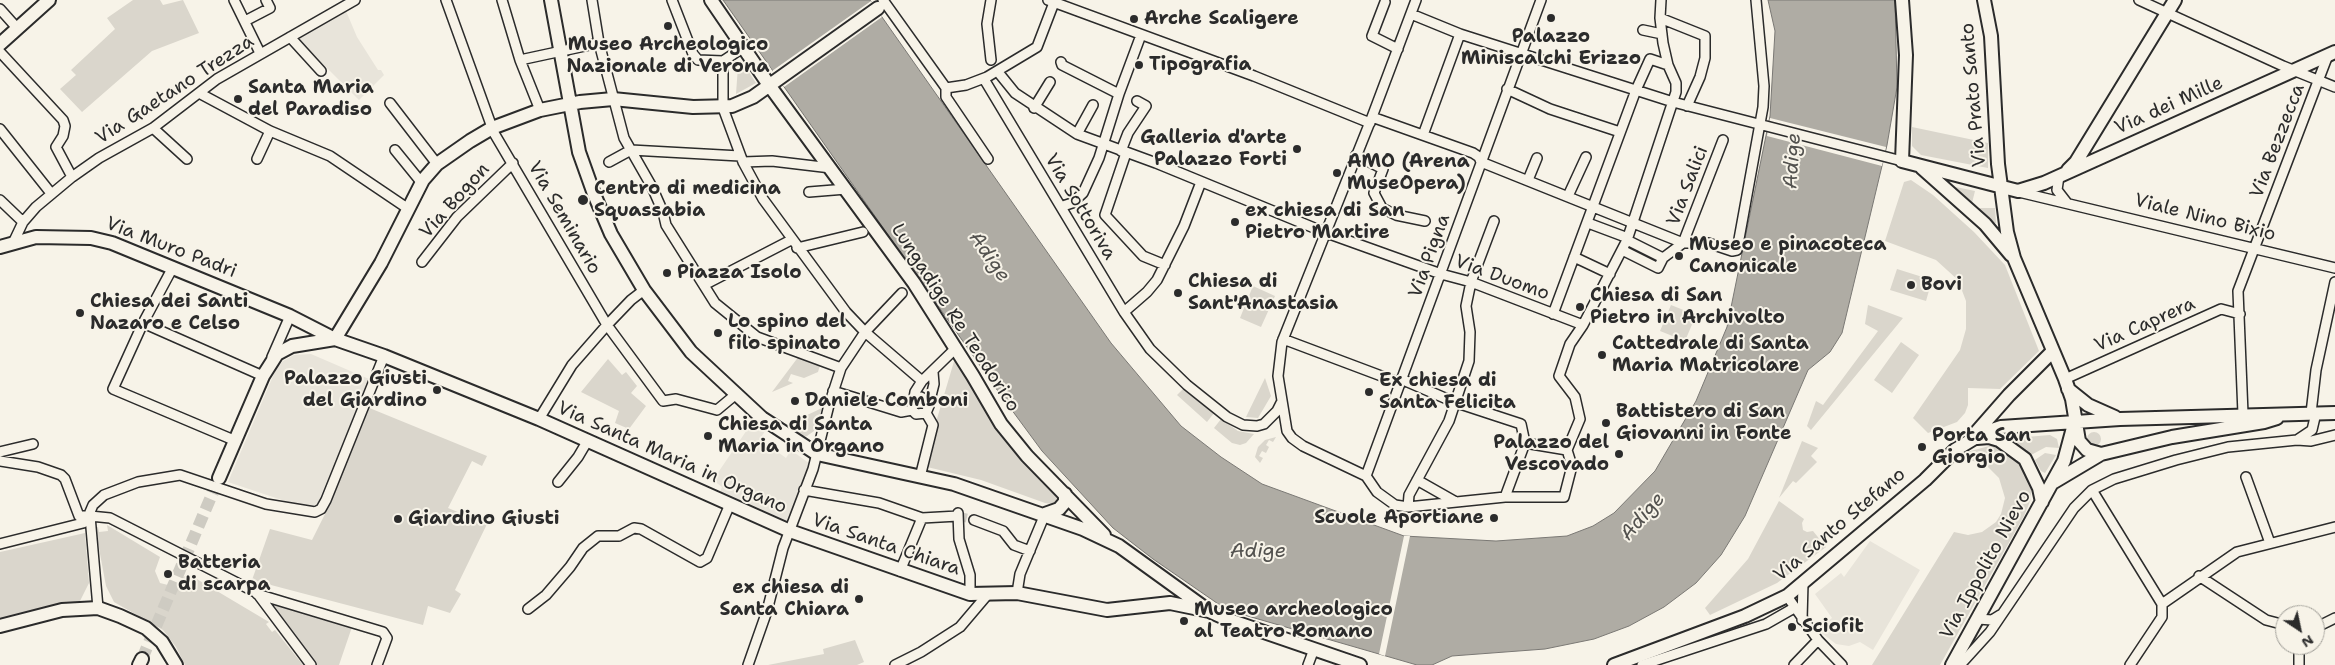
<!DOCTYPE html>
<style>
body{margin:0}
#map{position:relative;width:2335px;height:665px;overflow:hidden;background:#f7f3e8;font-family:"Shantell Sans",sans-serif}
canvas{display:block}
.north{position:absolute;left:2275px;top:605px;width:50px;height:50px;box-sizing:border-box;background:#f7f3e8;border:1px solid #a5a39c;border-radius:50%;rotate:146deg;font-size:14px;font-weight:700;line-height:20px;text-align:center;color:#2b2b2b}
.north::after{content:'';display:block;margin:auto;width:18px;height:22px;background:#2b2b2b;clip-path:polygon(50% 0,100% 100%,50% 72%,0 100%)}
</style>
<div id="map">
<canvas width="2335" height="665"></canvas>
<div class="north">N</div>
</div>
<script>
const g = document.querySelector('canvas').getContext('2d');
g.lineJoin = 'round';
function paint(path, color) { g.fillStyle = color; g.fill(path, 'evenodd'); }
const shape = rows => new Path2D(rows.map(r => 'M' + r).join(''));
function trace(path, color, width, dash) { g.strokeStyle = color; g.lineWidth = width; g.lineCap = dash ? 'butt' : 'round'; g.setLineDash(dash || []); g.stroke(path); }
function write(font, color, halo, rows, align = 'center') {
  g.font = font + ' "Shantell Sans",sans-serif'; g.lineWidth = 4; g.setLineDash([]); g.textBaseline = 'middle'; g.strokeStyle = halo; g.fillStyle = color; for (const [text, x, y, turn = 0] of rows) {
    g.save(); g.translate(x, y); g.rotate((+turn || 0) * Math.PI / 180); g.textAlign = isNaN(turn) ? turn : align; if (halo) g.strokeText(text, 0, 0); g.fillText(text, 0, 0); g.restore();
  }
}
paint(shape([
 [346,11,357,37,378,70,381,70,384,75,359,100,297,38],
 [311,354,369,379,317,505,309,509,228,482,276,369,283,361,294,355],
 [753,421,765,431,760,439,786,458,791,450,810,464,789,523,720,492,722,487,713,480],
 [1870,541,1920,570,1873,650,1860,642,1849,646,1836,644,1819,631,1818,628,1832,618,1815,594,1841,573,1844,577]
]), '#e8e4da');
paint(shape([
 [133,0,160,0,163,5,183,0,199,33,152,51,82,112,60,89,76,75,71,70,115,29,107,18],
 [738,66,745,66,756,83,736,94],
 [1912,127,1988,143,1988,168,1921,155,1912,146],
 [1911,180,1933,195,1974,232,2005,265,2039,351,2000,389,1968,388,1968,405,1965,413,1957,422,1928,433,1913,418,1960,350,1966,329,1966,301,1958,280,1936,260,1885,241,1904,182],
 [1956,187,1975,191,1972,203,1957,190],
 [1977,208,1995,208,1996,223,1991,224],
 [1897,269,1932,280,1926,301,1890,290],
 [1253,286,1275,296,1261,327,1240,318],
 [1671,305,1696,315,1685,341,1660,331],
 [1868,305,1903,318,1811,430,1807,426,1816,401,1823,405,1878,331,1865,324],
 [1901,342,1919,355,1892,393,1874,380],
 [799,356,820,365,818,372,804,378,791,374,788,381,793,383,772,392],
 [955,358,1059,496,1058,502,1052,504,1045,503,981,480,923,466],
 [608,359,622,375,626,372,637,386,631,393,646,406,629,429,615,423,619,411,581,392],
 [1265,378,1271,396,1258,418,1246,417],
 [1183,389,1214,413,1207,422,1177,395],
 [367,407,487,456,482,466,472,461,448,508,487,524,455,590,461,594,450,613,428,606,423,625,252,580,270,529,312,540,325,514],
 [822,408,814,431,807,436,802,437,784,426],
 [1221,419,1238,431,1254,434,1246,443,1240,445,1232,443,1214,428],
 '2087 439a7 7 0 1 1 14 0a7 7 0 1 1-14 0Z',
 [2050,435,2057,439,2059,448,2046,447,2031,455,2011,440,2014,438],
 [1276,437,1273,442,1269,440,1266,445,1269,447,1266,453,1262,451,1259,456,1263,458,1260,463,1255,457,1258,447,1265,440],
 [1802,441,1818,448,1811,456,1817,462,1796,483,1793,481,1779,498],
 [1993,445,2006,451,2022,467,2031,481,2031,499,2024,516,1940,665,1872,665,1954,532,1968,535,1982,532,1996,522,2001,514,2005,498,1999,478,1986,465,1973,461,1963,461,1963,453],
 [2045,453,2056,455,2045,473,2041,471,2035,460],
 [1779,501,1804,519,1802,523,1803,530,1807,532,1813,531,1826,547,1777,583,1710,615,1705,608,1748,559],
 [107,525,160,557,155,571,160,583,172,586,180,582,184,576,193,581,195,578,269,622,266,624,272,632,275,630,303,665,185,665,176,647,163,630,114,602,106,586,95,527,98,527,99,532,108,531],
 [85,533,89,583,80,601,0,621,0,552],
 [268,601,352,627,339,665,316,665],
 [855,640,864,662,857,665,768,665,824,654,823,649]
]), '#dad6cc');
const water = shape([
 [723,0,870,0,1111,343,1181,426,1221,457,1262,484,1404,536,1496,541,1567,536,1593,526,1614,513,1655,471,1696,401,1727,327,1770,116,1775,31,1768,0,1895,0,1897,87,1887,145,1842,333,1830,352,1808,370,1745,516,1721,555,1696,583,1664,607,1629,626,1594,639,1545,649,1452,656,1432,665,1417,665,1227,610,1153,559,1113,528,1042,451,1000,394,723,0]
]);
paint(water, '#afaca4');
trace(water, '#7a7874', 1);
paint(shape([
 [871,1,882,17,784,87,772,71],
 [1770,118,1886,147,1882,166,1767,136],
 [1404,536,1410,536,1385,656,1379,654]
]), '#f7f3e8');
trace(shape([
 [958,516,974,520]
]), '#cecbc2', 9, [9, 4.5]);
trace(shape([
 [142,659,219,478]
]), '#cecbc2', 12, [12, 6]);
const street = shape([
 [234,0,260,53],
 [446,0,494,133,607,325,663,401,676,399,717,410,735,395],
 [502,0,520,60,540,110],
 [592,0,599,43,624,138,652,187,663,212,666,225,715,303,757,337,841,368],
 [672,0,693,54,698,60,723,61,744,47],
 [883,0,946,88],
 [1048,0,1254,76,1370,123],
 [1416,0,1372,117,1282,342,1278,376,1287,431,1292,438,1303,446,1366,476,1377,492,1395,505,1408,507,1505,497,1564,497,1572,466,1567,450],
 [2139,0,2283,66,2335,87],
 [1385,2,1372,36,1398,49],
 [0,9,17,28],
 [1411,14,1460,34,1673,102,1902,161],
 [1660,18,1705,36,1705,58,1700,77,1687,106],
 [245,21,270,8,266,0],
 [1643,30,1662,34],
 [290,37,321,71],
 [0,52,63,120,65,126,63,136,56,147,72,177],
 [520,60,599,43],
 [991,60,987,24,991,0],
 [723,61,723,108,743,162,763,199,846,312,865,332,922,381],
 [1061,62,1062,65,1119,94],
 [998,72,1015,93,1077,134,1156,163,1324,232,1441,274,1471,282,1583,325],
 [984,79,1124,312,1150,349,1187,385,1227,417,1243,425,1257,426,1264,424,1277,411,1281,403],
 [946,88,966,85,987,77,1037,47,1055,0],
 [946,88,946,97,988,159],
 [1507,89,1550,109,1620,132],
 [199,93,270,131,330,156,407,208],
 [390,103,437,164],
 [1034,108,1050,82],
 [1372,117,1473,153,1479,157,1481,162,1683,243,1708,243,1732,251,1737,250,1763,107,1764,86,1756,0],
 [153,128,187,159],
 [0,129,50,192],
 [1077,134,1093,105],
 [1423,135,1460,34],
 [395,150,421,182],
 [1121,151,1128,133,1146,106,1137,101],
 [1126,153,1105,215,1143,256,1165,265],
 [1356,155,1383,169,1374,193,1382,208,1396,215,1425,221],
 [257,159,270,131],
 [609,162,631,150,740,156],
 [743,162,772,161,831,168],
 [2059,176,2057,190,2067,203],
 [1528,180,1537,158],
 [809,192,846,189],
 [2019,192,2335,268],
 [1568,196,1586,157],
 [0,200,23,222],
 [1063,206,1072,203,1083,193,1099,158,1119,94,1141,35],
 [1588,223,1628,238],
 [1627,240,1663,258],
 [14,241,23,222,36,207,72,177,99,158,153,128,217,79,355,0],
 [1683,243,1723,140],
 [797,248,863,232],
 [1622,250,1658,268,1663,258],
 [1574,257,1610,274],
 [1663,258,1683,243],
 [422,262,457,217,513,163],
 [173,267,143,323,113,389,236,441],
 [704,285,791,240],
 [1124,312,1147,292,1157,280,1184,226,1201,182],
 [1553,314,1636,90,1650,59,1668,65],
 [143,323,263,376],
 [1283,339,1400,383],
 [272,357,290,316],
 [1401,379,1454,402,1521,424,1525,443],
 [2065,379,2221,309,2240,314],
 [833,391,901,412,912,410],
 [914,400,921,397,927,401,929,406,926,413,916,414,912,410,915,392,922,381,956,348],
 [929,404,934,384,933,372],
 [2311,413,2316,370,2335,282],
 [2243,414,2238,291,2328,55],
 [539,419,572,365,607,325,631,300,644,290],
 [2297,440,2312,430,2316,413],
 [1525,443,1567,450],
 [1567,450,1580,419,1575,397,1559,376,1570,344,1583,325,1627,240,1676,92,1676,83,1668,65,1663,43,1660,18,1661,0],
 [0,452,33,444],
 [0,461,38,467,61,475,65,479,79,516,90,516],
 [1366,476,1541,0],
 [920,477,933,425,926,413],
 [2246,477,2270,543],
 [1417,480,1454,501],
 [558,482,578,457,588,440],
 [804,490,879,503,922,518,958,516],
 [2092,490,2162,604],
 [1505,497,1525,443],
 [1408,507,1409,495,1449,421,1469,361,1470,332,1466,306,1471,282,1494,221],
 [958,513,959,539,970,575,970,594],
 [90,516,98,608],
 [974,520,1003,531,1014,545,1030,551],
 [0,544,83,523,90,516],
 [900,571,922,518],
 [2199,576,2266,620,2285,625],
 [1017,593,1020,574,1045,514],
 [257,594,383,632,387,638,377,665],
 [1787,596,1818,640,1842,665],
 [2162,604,2237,552,2335,527],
 [528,609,546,595,570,567,583,548,598,536,619,536,634,528,641,529,700,562,707,558,730,504],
 [1978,619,1992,620,2000,615],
 [1802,620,1803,583],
 [2315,628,2335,618],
 [2299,645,2299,665],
 [311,665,257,593,110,518,90,516,90,512,93,505,104,495,138,482,180,475,266,504,315,512,321,509,326,500,384,356],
 [748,665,767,611,783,548,813,469,829,405,841,368,865,332,902,293],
 [895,665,921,652,960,627,988,594],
 [1308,665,1314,649],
 [1642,665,1766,624,1794,608],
 [1794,665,1818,640],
 [1960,665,1990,632,2074,508,2092,490,2114,479,2176,460,2228,447,2297,440,2311,441,2335,435],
 [2130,665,2162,617,2162,604]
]);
const secondary = shape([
 [551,0,579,152,594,194,611,234,644,290,691,352,762,418,817,454,954,484,1083,529,1119,546,1209,611,1229,620,1360,665],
 [711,0,769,85,914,283,973,376,1001,424,1027,456,1104,535],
 [1902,0,1906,55,1902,161,2018,191,2044,183,2335,52],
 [1984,0,1991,36,1998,164,2007,232,2014,258,2065,379,2072,399,2079,441,2087,450,2101,454,2172,437,2264,422,2277,418],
 [0,44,49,0],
 [1922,168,1985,224,2011,255],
 [2068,170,2076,162,2175,0],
 [0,247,36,237,91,238,112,243,290,316,335,339,384,356,539,419,790,531,970,594,1017,593,1107,610,1170,603,1209,611],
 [335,339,381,263,423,180,437,164,470,141,492,128,540,110,580,102,613,99,693,107,732,106,753,97,878,8],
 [2068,389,2088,405,2115,417],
 [1973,436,2009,395,2053,351],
 [1977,438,1989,437,1999,440,2025,459,2039,488,2042,502],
 [219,478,263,376,277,354,292,346,335,339],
 [2054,482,2101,454],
 [1045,514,1059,509,1065,502,1065,494],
 [0,626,62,610,98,608,120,616,146,628,162,642,176,665],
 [139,665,142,659],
 [1614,665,1745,616,1787,596,1925,480,1955,450,1983,433,2001,427,2120,419,2335,413],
 [1952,665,2064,461,2074,424]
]);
trace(street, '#2b2b2b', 12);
trace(secondary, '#2b2b2b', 16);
trace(street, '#f7f3e8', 9);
trace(secondary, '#f7f3e8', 12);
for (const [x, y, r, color] of [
 [1551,18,5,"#2b2b2b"],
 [1134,19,5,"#2b2b2b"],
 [668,26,5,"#2b2b2b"],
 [1139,65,5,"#2b2b2b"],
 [238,99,5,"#2b2b2b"],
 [1297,149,5,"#2b2b2b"],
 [1337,173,5,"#2b2b2b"],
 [583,200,6,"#2b2b2b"],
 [1235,222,5,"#2b2b2b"],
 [1679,256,5,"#2b2b2b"],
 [667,273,5,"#2b2b2b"],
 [1911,285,5,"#2b2b2b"],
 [1178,293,5,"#2b2b2b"],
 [1580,307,5,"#2b2b2b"],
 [80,313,5,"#2b2b2b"],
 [718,333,5,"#2b2b2b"],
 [1602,355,5,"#2b2b2b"],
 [437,390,5,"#2b2b2b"],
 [1369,392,5,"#2b2b2b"],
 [795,401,5,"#2b2b2b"],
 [1606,423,5,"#2b2b2b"],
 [708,436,5,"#2b2b2b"],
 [1922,447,5,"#2b2b2b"],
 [1619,454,5,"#2b2b2b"],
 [1494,518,5,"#2b2b2b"],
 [398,519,5,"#2b2b2b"],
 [168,574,5,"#2b2b2b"],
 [859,599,5,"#2b2b2b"],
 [1184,621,5,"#2b2b2b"],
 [1792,627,5,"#2b2b2b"]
]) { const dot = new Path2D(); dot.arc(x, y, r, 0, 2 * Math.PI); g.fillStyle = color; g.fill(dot); trace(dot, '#f7f3e8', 2); }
write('bold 19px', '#2b2b2b', '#f7f3e8', [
 ["Arche Scaligere",1144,19],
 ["Palazzo",1551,37,"center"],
 ["Miniscalchi Erizzo",1551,59,"center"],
 ["Museo Archeologico",668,45,"center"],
 ["Nazionale di Verona",668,67,"center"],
 ["Tipografia",1149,65],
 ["Santa Maria",248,88],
 ["del Paradiso",248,110],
 ["Galleria d'arte",1287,138,"right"],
 ["Palazzo Forti",1287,160,"right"],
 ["AMO (Arena",1347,162],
 ["MuseOpera)",1347,184],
 ["Centro di medicina",594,189],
 ["Squassabia",594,211],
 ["ex chiesa di San",1245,211],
 ["Pietro Martire",1245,233],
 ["Museo e pinacoteca",1689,245],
 ["Canonicale",1689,267],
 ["Piazza Isolo",677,273],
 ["Chiesa di",1188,282],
 ["Sant'Anastasia",1188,304],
 ["Bovi",1921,285],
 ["Chiesa di San",1590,296],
 ["Pietro in Archivolto",1590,318],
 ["Chiesa dei Santi",90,302],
 ["Nazaro e Celso",90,324],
 ["Lo spino del",728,322],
 ["filo spinato",728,344],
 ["Cattedrale di Santa",1612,344],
 ["Maria Matricolare",1612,366],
 ["Palazzo Giusti",427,379,"right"],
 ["del Giardino",427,401,"right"],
 ["Ex chiesa di",1379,381],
 ["Santa Felicita",1379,403],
 ["Daniele Comboni",805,401],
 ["Battistero di San",1616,412],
 ["Giovanni in Fonte",1616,434],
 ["Chiesa di Santa",718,425],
 ["Maria in Organo",718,447],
 ["Porta San",1932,436],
 ["Giorgio",1932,458],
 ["Palazzo del",1609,443,"right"],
 ["Vescovado",1609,465,"right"],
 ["Scuole Aportiane",1484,518,"right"],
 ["Giardino Giusti",408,519],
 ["Batteria",178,563],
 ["di scarpa",178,585],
 ["ex chiesa di",849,588,"right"],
 ["Santa Chiara",849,610,"right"],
 ["Museo archeologico",1194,610],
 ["al Teatro Romano",1194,632],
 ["Sciofit",1802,627]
], 'left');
write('19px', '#2b2b2b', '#f7f3e8', [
 ["Via Gaetano Trezza",175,90,-33],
 ["Via Prato Santo",1974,95,-95],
 ["Via dei Mille",2169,106,-24],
 ["Via Bezzecca",2278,141,-69],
 ["Via Salici",1688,186,-69],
 ["Via Bogon",455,201,-48],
 ["Via Sottoriva",1080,207,59],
 ["Via Seminario",564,218,60],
 ["Viale Nino Bixio",2205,218,14],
 ["Via Muro Padri",171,248,21],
 ["Via Pigna",1430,256,-70],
 ["Via Duomo",1502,278,20],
 ["Lungadige Re Teodorico",955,318,57],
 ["Via Caprera",2145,325,-24],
 ["Via Santa Maria in Organo",672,458,24],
 ["Via Santo Stefano",1840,525,-40],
 ["Via Santa Chiara",886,545,19],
 ["Via Ippolito Nievo",1986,565,-61]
]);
write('italic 20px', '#53524f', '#f7f3e8', [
 ["Adige",1793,161,-86],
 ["Adige",989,257,55],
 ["Adige",1643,517,-49],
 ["Adige",1258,552]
]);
</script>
